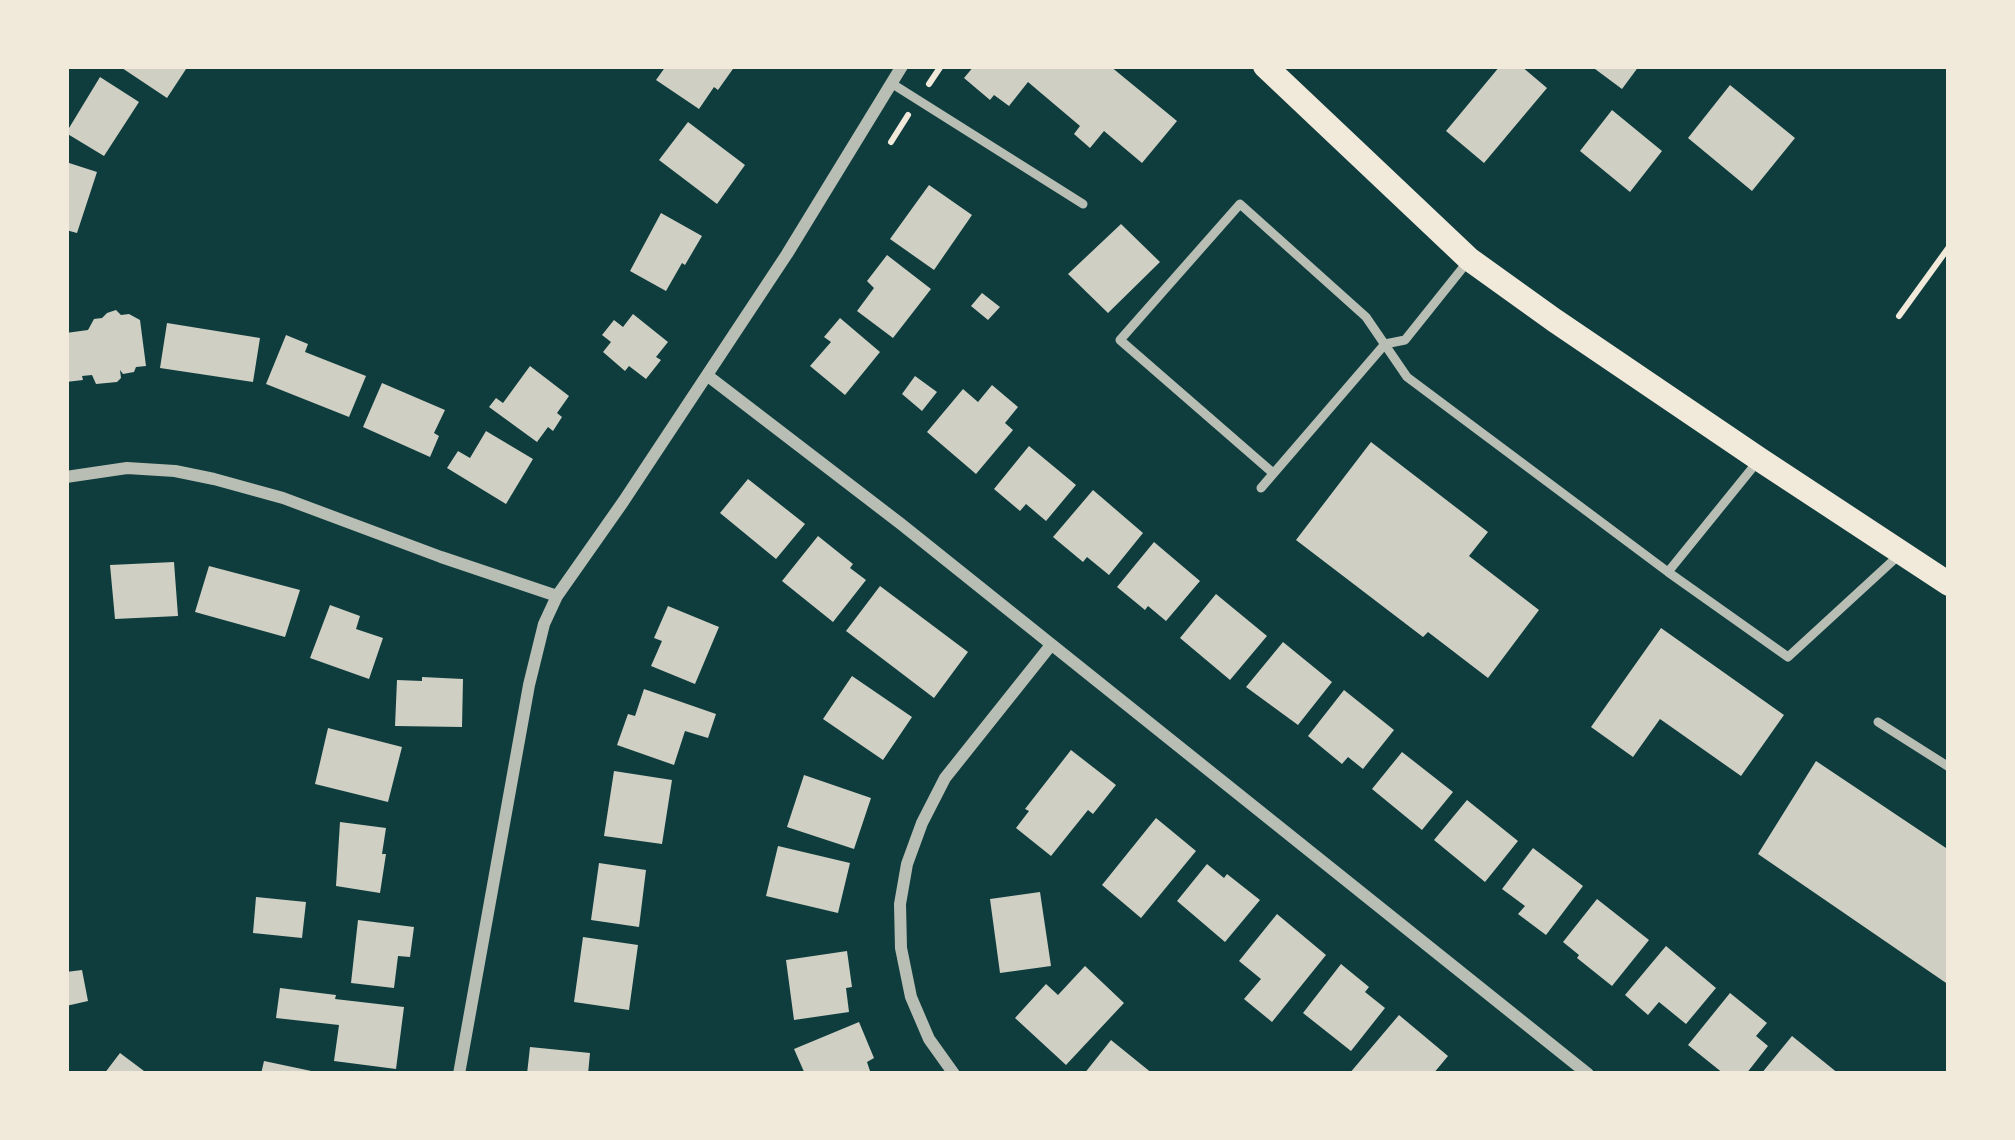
<!DOCTYPE html>
<style>
body{margin:0}
#map{position:relative;width:2015px;height:1140px;overflow:hidden;background:#0f3d3e;font-family:"Exo 2",sans-serif}
canvas{display:block}
.frame{position:absolute;inset:0;border:69px solid #f1e9da;pointer-events:none}
</style>
<div id="map">
<canvas width="2015" height="1140"></canvas>
<div class="frame"></div>
</div>
<script>
const g = document.querySelector('canvas').getContext('2d');
g.lineJoin = 'round';
function paint(path, color) { g.fillStyle = color; g.fill(path, 'evenodd'); }
const shape = rows => new Path2D(rows.map(r => 'M' + r).join(''));
function trace(path, color, width, dash) { g.strokeStyle = color; g.lineWidth = width; g.lineCap = dash ? 'butt' : 'round'; g.setLineDash(dash || []); g.stroke(path); }
paint(shape([
 [119,66,188,66,167,98],
 [666,66,735,66,718,90,714,87,699,109,656,80],
 [974,66,1110,66,1177,121,1142,163,1104,131,1090,148,1074,134,1080,126,1028,82,1009,106,994,95,990,100,964,78],
 [1500,66,1521,66,1547,88,1484,163,1446,131],
 [1591,66,1639,66,1622,89],
 [100,77,139,102,104,156,66,133],
 [1730,85,1795,138,1752,191,1688,138],
 [1612,110,1662,151,1630,192,1580,151],
 [688,122,745,165,717,204,659,160],
 [66,162,97,172,77,233,66,230],
 [929,185,972,215,934,270,890,239],
 [661,213,702,236,685,265,682,263,666,291,630,271],
 [1121,224,1160,262,1108,313,1068,274],
 [887,255,931,289,893,338,857,311,874,288,867,281],
 [982,293,1000,307,988,320,971,306],
 [116,310,121,315,129,314,140,320,146,366,136,367,134,372,123,374,120,370,121,378,117,382,96,384,92,375,82,376,83,380,66,382,66,333,88,330,94,319,102,318,107,313],
 [633,314,668,342,656,357,661,360,646,379,629,366,625,371,603,352,611,342,602,335,614,320,623,327],
 [840,318,880,352,845,395,810,366,831,342,824,337],
 [167,323,260,338,253,382,160,368],
 [286,335,308,344,305,352,366,376,349,417,266,384],
 [530,366,569,396,557,413,562,417,553,431,548,427,537,442,489,407,496,398,503,403],
 [915,376,937,392,922,411,902,394],
 [382,383,445,410,434,433,439,436,430,457,363,427],
 [992,385,1018,407,1005,423,1013,430,976,474,927,432,963,389,978,402],
 [486,431,533,459,506,504,447,468,458,451,470,458],
 [1371,442,1488,532,1469,556,1539,610,1488,678,1428,632,1423,637,1296,540],
 [1029,446,1076,485,1046,521,1026,504,1020,511,994,489],
 [748,479,805,524,776,559,720,513],
 [1093,490,1143,533,1109,575,1087,557,1083,562,1053,537],
 [818,536,853,564,850,568,866,580,833,622,782,581],
 [1154,542,1200,581,1166,621,1148,606,1145,610,1117,587],
 [174,562,178,616,115,619,110,565],
 [209,566,300,590,285,637,195,612],
 [880,586,968,652,934,698,846,631],
 [1216,594,1267,636,1230,680,1180,638],
 [330,605,360,616,356,629,383,638,369,679,310,658],
 [668,606,719,627,695,684,651,666,662,641,654,638],
 [1661,628,1784,715,1741,776,1660,719,1633,757,1591,727],
 [1283,642,1332,682,1298,725,1246,687],
 [852,676,912,717,883,760,823,719],
 [422,677,463,679,462,727,395,726,397,680,422,681],
 [644,689,716,714,708,738,685,731,674,765,617,745,628,714,635,716],
 [1344,690,1394,730,1363,769,1348,757,1342,764,1308,736],
 [328,728,402,747,388,802,315,784],
 [1071,750,1116,785,1093,814,1088,810,1051,856,1016,828,1029,811,1025,809],
 [1402,752,1453,792,1422,830,1372,789],
 [1816,761,1949,850,1949,985,1758,854],
 [614,771,672,780,662,844,604,836],
 [804,775,871,798,854,849,787,827],
 [1467,800,1518,841,1485,882,1434,840],
 [1156,818,1196,851,1141,918,1102,885],
 [340,822,386,828,382,854,386,854,380,893,336,886],
 [778,846,850,863,838,913,766,896],
 [1533,848,1583,886,1546,935,1518,914,1525,906,1502,889],
 [599,863,646,870,639,927,591,920],
 [1207,864,1224,878,1227,874,1260,900,1225,942,1177,901],
 [1040,892,1051,966,1000,973,990,899],
 [256,897,306,902,302,938,253,933],
 [1597,899,1649,940,1612,986,1577,958,1579,955,1563,942],
 [1277,914,1326,955,1272,1022,1244,999,1261,979,1239,961],
 [358,920,414,927,410,957,398,956,394,988,351,983],
 [583,937,638,945,629,1010,574,1002],
 [1666,946,1716,988,1686,1024,1659,1002,1648,1015,1625,995],
 [847,951,852,987,846,988,849,1012,794,1020,786,960],
 [1341,964,1369,987,1365,992,1385,1008,1351,1051,1303,1013],
 [1085,966,1124,1003,1066,1065,1015,1018,1046,984,1058,995],
 [82,970,88,1001,66,1006,66,972],
 [280,988,336,995,335,999,404,1007,396,1069,334,1061,339,1025,276,1018],
 [1730,993,1767,1023,1756,1036,1768,1046,1746,1074,1732,1074,1728,1071,1724,1074,1688,1045],
 [1399,1015,1448,1056,1433,1074,1349,1074],
 [859,1022,874,1058,867,1062,871,1074,805,1074,794,1049],
 [1792,1036,1839,1074,1761,1074],
 [1111,1040,1153,1074,1084,1074],
 [530,1047,590,1053,588,1074,527,1074],
 [120,1053,144,1071,142,1074,104,1074],
 [264,1061,316,1072,316,1074,261,1074]
]), '#cfcfc3');
trace(shape([
 [929,84,941,66],
 [891,142,908,115],
 [1899,316,1949,247]
]), '#f1e9da', 6);
trace(shape([
 [891,83,1083,204],
 [1758,461,1668,572,1788,657,1898,556],
 [1273,473,1120,340,1240,204,1366,317,1407,377,1668,572],
 [1261,488,1385,344,1405,340,1469,260],
 [1878,722,1949,767]
]), '#b8beb3', 9);
trace(shape([
 [708,376,901,524,1588,1074],
 [66,477,127,468,175,471,214,479,283,498,441,557,557,596],
 [459,1074,529,685,544,624,557,596,623,502,787,254,902,66],
 [954,1074,929,1039,911,997,901,948,900,904,907,864,922,823,945,778,1051,645]
]), '#b8beb3', 12);
trace(shape([
 [1265,66,1469,259,1554,320,1759,459,1949,584]
]), '#f1e9da', 24);
</script>
